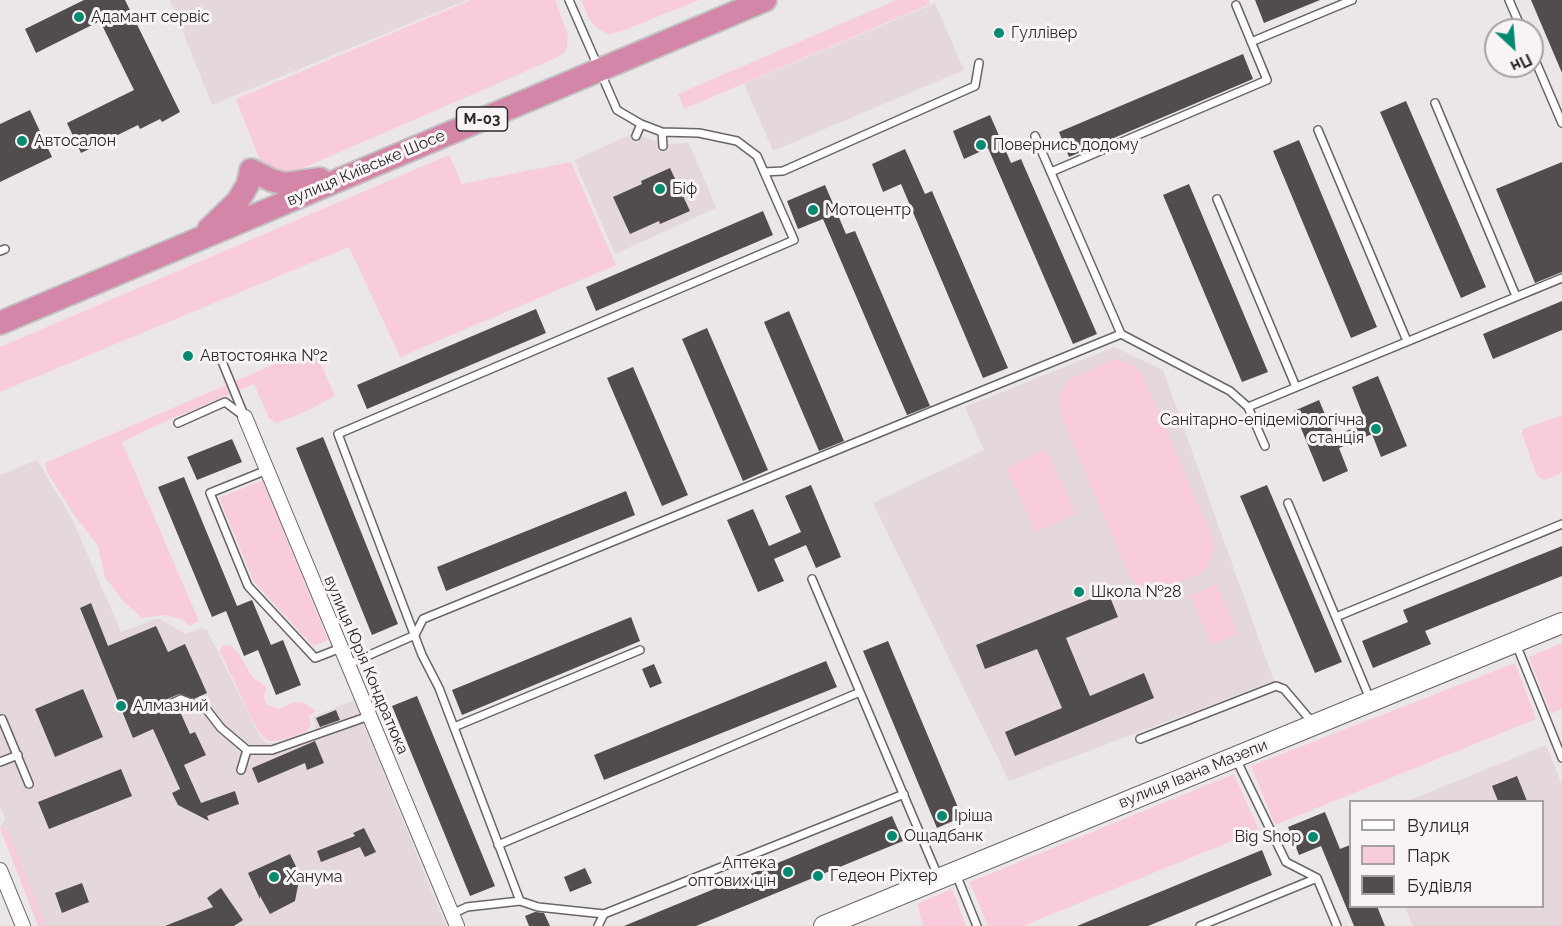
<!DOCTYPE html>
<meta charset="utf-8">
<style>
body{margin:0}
#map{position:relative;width:1562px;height:926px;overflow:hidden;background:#ebe6e8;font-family:Raleway,sans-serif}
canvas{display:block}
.legend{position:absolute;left:1349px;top:800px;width:195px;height:108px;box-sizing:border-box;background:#f8f3f5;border:2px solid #a6a2a3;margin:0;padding:8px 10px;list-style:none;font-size:18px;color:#2a2829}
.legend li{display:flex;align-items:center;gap:12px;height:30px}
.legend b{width:30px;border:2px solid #a6a2a3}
.north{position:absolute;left:1484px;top:18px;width:60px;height:60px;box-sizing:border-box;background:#f8f3f5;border:2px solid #a6a2a3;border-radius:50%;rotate:154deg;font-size:16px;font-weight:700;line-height:24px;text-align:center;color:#2a2829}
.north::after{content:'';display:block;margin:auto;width:21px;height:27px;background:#028a70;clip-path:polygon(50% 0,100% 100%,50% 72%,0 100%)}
</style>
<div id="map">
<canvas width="1562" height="926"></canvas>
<ul class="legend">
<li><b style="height:8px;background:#fff"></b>Вулиця</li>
<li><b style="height:16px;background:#f9ccdd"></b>Парк</li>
<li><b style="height:16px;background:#514c4e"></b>Будівля</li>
</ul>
<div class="north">Пн</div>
</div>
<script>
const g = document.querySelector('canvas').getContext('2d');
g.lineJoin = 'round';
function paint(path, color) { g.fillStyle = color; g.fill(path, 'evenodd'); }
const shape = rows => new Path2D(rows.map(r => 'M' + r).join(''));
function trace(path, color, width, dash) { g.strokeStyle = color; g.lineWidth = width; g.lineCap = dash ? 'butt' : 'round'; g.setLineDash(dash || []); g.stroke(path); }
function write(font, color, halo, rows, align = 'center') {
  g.font = font + ' Raleway,sans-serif'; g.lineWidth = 6; g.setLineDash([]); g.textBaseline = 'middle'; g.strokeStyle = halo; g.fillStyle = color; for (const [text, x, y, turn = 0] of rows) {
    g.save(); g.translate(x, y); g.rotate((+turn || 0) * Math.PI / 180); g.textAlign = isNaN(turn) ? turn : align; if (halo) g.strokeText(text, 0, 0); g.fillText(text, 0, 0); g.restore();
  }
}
paint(shape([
 [170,0,467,0,212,105],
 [935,3,964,70,773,151,744,84],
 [634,133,652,140,670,144,689,143,716,208,615,254,574,160],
 [1114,347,1163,370,1274,681,1009,781,873,503,984,450,965,407],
 [37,460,73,521,121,632,158,618,186,634,201,628,207,630,260,737,267,743,277,743,316,730,313,717,354,700,446,926,38,926,0,827,5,819,0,807,0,475],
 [1546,745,1562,785,1562,926,1413,926,1405,907,1542,906,1542,802,1405,802]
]), '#e5d8dd');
paint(shape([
 [471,0,555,0,568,35,567,47,564,53,556,58,287,175,267,169,260,161,236,99],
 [581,0,699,0,622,31,608,34,597,28,589,19],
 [897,0,928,0,930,4,684,109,678,94],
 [449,155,462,184,571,162,616,265,400,357,349,247,0,392,0,347],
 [305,351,317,355,335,396,309,410,277,423,269,418,254,384,159,424,122,442,199,621,189,626,182,619,164,615,142,618,122,600,105,577,98,546,75,516,47,472,45,463],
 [1118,360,1133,365,1141,372,1213,538,1214,548,1209,565,1203,572,1167,589,1157,591,1140,587,1129,576,1059,411,1059,394,1067,381,1108,361],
 [1562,415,1562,473,1544,480,1537,476,1522,434,1523,429],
 [1046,449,1076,514,1036,532,1006,468],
 [263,480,328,640,313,646,254,582,219,498],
 [1217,584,1238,634,1211,645,1190,596],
 [1562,643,1562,709,1551,714,1529,657],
 [223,645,231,646,238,653,253,678,267,687,264,696,266,704,278,709,295,702,305,703,316,711,309,716,311,725,306,732,279,741,268,741,262,736,252,720,220,651],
 [1515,663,1536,719,1275,825,1251,766],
 [1234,774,1259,830,1023,926,988,926,970,882],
 [6,826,46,926,39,926,0,829],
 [952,889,966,926,923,926,917,904]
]), '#f9ccdd');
paint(shape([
 [84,0,125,0,180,112,162,122,160,119,140,129,138,125,81,153,67,123,134,90,100,21,36,53,25,29],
 [1255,0,1320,0,1264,23],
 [1531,0,1562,0,1562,73],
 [1243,54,1253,79,1069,157,1059,132],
 [1406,101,1486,287,1461,298,1380,112],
 [30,110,52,157,0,182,0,124],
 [990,115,1011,163,1021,159,1097,334,1073,344,988,148,964,159,953,131],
 [1299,140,1377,327,1351,338,1273,151],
 [905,149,925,194,932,191,1008,368,983,378,901,184,883,192,872,164],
 [1562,162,1562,272,1535,283,1496,189],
 [670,168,690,211,660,224,659,221,630,234,613,197,642,184,641,181],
 [1189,184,1268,372,1242,382,1163,195],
 [825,185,846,234,855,231,930,406,907,415,823,219,798,229,787,201],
 [763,211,773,235,596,311,586,287],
 [1562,301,1562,330,1493,359,1483,334],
 [536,309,546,333,367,409,357,385],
 [789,311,844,441,819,451,764,322],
 [707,328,768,470,743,481,682,339],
 [633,367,688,495,662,506,607,378],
 [1378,376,1407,446,1381,457,1372,434,1339,448,1348,471,1323,482,1294,411,1319,400,1334,436,1366,423,1352,387],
 [323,437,398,624,372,635,296,448],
 [232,439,242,462,197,480,187,457],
 [184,477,237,606,252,600,271,645,283,640,301,685,276,695,258,650,244,656,226,611,212,617,158,487],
 [811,485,841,557,816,568,806,545,774,559,784,581,758,592,727,520,753,509,769,546,801,532,785,496],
 [1267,485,1342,662,1315,673,1240,496],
 [626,491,635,515,446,591,437,567],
 [1562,546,1562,576,1425,631,1431,644,1373,668,1362,641,1408,622,1403,610],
 [1108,592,1118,617,1066,638,1090,696,1144,673,1154,698,1015,756,1005,732,1062,708,1037,649,985,669,976,645],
 [91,603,108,646,156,626,168,652,185,644,207,693,194,699,179,694,163,701,161,708,166,712,178,707,190,734,195,732,206,755,184,765,201,803,235,791,239,804,207,816,209,821,178,805,172,793,180,789,153,729,133,738,80,608],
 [631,617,640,641,462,715,452,690],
 [888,641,962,817,937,828,863,651],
 [826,661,837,687,604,780,594,755],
 [654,664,662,683,650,688,642,669],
 [83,689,103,737,55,757,35,709],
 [417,696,495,886,470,896,392,706],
 [336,710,340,720,320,727,316,718],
 [315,741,324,763,307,770,305,763,258,783,252,768],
 [121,769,132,796,49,829,38,802],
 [1517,776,1527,801,1498,801,1492,786],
 [1325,812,1340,849,1350,845,1350,906,1377,906,1385,926,1354,926,1321,846,1299,855,1288,827],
 [892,816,903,841,696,926,624,926],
 [364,828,376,852,365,857,360,847,321,862,317,851,355,836,353,833],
 [1262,850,1272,875,1148,926,1077,926],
 [290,854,300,875,295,901,270,914,260,896,260,899,248,873],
 [585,868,592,883,570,892,564,877],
 [82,883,89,902,62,913,55,893],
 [221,888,243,920,234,926,165,926,213,907,207,898],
 [535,912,544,913,550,926,529,926,525,916]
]), '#514c4e');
const service = shape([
 [569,0,617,110,641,124,662,132,699,133,737,141,757,156,794,240,338,434,422,655,439,688,520,901,538,907,604,914,904,794],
 [1509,0,1522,30],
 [1251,42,1352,0],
 [1532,53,1562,123],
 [1435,103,1516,296],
 [1318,130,1407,341],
 [662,132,663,146],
 [636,136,641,124],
 [1035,136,1121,334],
 [764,172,783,171,975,86,979,63],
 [1051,172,1267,80,1236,5],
 [1217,199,1296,387],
 [0,251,5,249],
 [221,359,244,415],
 [1248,407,1265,446],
 [178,423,225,402,245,417],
 [267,470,210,493,248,586,315,658,341,648],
 [1288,503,1370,699],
 [812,579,938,876],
 [1336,617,1562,524],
 [1516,644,1562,758],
 [349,664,415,635,423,619,1121,334,1230,391,1248,407,1562,278],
 [166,706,181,699,207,710,221,728,247,750,272,750,369,716],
 [2,719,29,784],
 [454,727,640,650],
 [1140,739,1276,686,1284,689,1312,722],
 [1236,759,1286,862,1317,878,1337,926],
 [0,762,18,755],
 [241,770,247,750],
 [498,845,860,692],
 [956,874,977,926],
 [452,914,467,907,520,901],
 [598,926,604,914],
 [1200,926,1317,878]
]);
const minor = shape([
 [245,417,457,926],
 [0,870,23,926]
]);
const secondary = shape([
 [824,926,1562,623]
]);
const trunk = shape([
 [209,229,238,201,248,184,251,170,271,180,285,184,320,179],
 [0,323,765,0]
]);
trace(service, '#696466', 10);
trace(minor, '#696466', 16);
trace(secondary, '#696466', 22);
trace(trunk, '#c3c3c3', 26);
trace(service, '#fff', 7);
trace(minor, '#fff', 14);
trace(secondary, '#fff', 20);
trace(trunk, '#d486a8', 22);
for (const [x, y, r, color] of [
 [79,17,6,"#028a70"],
 [999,33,6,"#028a70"],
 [22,141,6,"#028a70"],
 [981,145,6,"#028a70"],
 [660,189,6,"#028a70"],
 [813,210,6,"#028a70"],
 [188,356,6,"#028a70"],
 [1376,429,6,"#028a70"],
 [1079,592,6,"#028a70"],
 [121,706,6,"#028a70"],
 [942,816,6,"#028a70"],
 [892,836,6,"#028a70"],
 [1313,837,6,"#028a70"],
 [788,872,6,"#028a70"],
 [818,876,6,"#028a70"],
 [274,877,6,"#028a70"]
]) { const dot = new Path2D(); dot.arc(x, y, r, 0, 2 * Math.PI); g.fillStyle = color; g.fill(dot); trace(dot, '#f8f3f5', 2); }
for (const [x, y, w] of [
 [482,119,51]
]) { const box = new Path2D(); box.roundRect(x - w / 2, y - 12, w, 24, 4.5); g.fillStyle = '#f8f3f5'; g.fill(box); trace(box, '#2a2829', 1.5); }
write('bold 15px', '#2a2829', null, [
 ["М-03",482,119]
]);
write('16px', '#2a2829', '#f8f3f5', [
 ["Адамант сервіс",91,17],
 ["Гуллівер",1011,33],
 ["Автосалон",34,141],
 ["Повернись додому",993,145],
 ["Біф",672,189],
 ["Мотоцентр",825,210],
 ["Автостоянка №2",200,356],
 ["Санітарно-епідеміологічна",1364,420,"right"],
 ["станція",1364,438,"right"],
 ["Школа №28",1091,592],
 ["Алмазний",133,706],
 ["Іріша",954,816],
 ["Ощадбанк",904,836],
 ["Big Shop",1301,837,"right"],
 ["Аптека",776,863,"right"],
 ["оптових цін",776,881,"right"],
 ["Гедеон Ріхтер",830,876],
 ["Ханума",286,877]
], 'left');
write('16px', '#2a2829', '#f8f3f5', [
 ["вулиця Київське Шосе",366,168,-23],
 ["вулиця Юрія Кондратюка",366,665,67],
 ["вулиця Івана Мазепи",1193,774,-22]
]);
</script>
